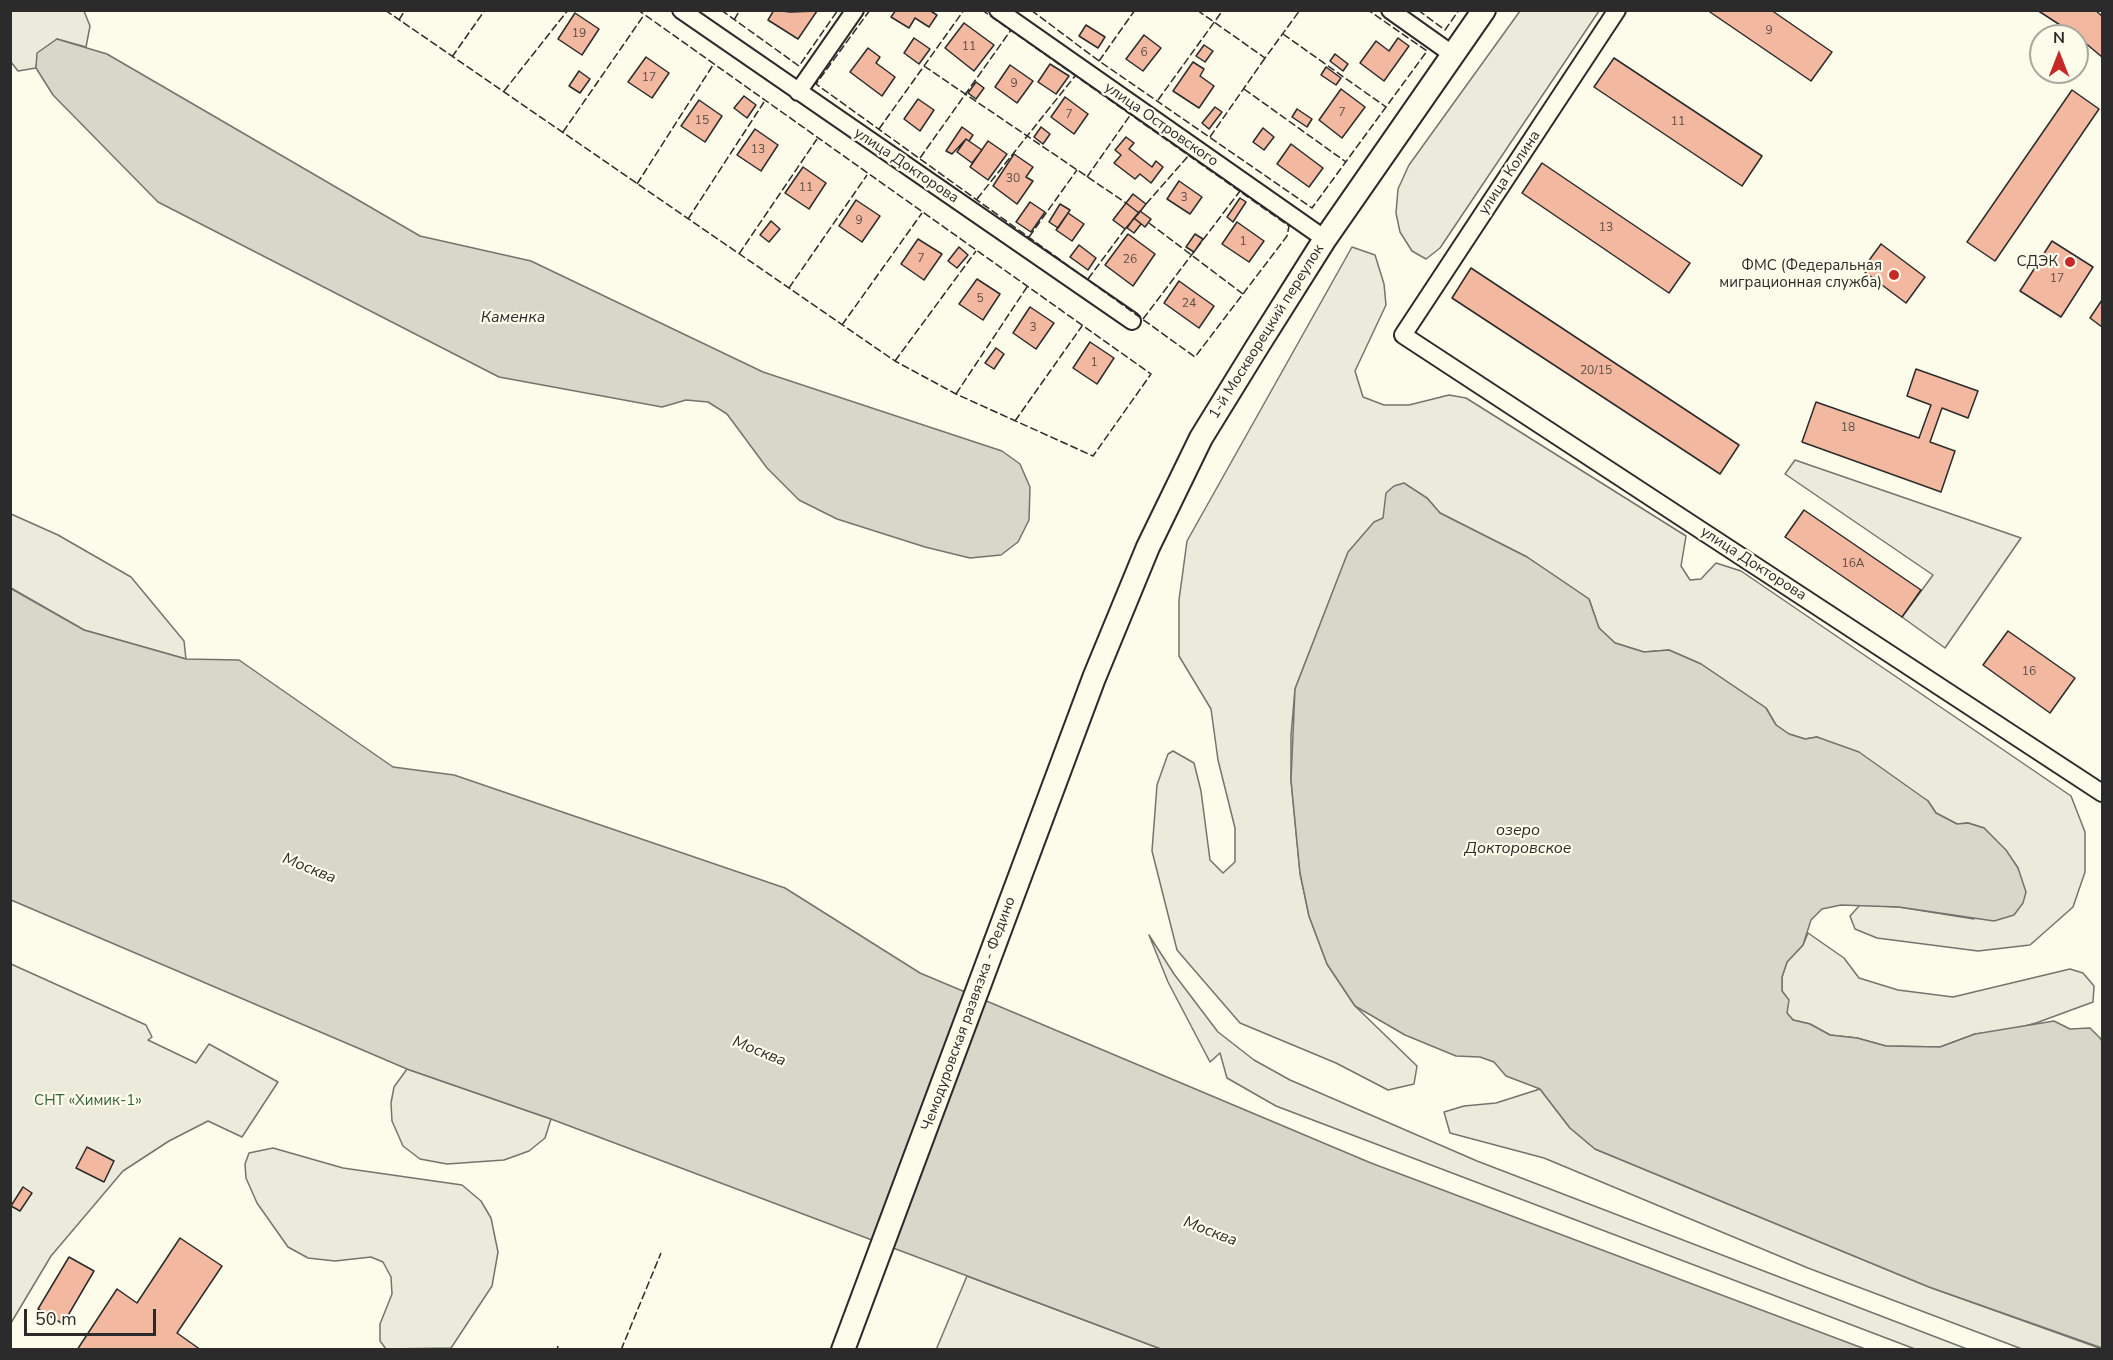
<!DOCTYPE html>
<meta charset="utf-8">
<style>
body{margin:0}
#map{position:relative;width:2113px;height:1360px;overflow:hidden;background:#fdfbea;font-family:"Nunito Sans",sans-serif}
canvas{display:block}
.frame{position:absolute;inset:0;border:12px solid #2b2b2b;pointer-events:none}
.north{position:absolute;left:2029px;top:24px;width:60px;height:60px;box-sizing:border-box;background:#fdfbea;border:2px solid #a9a89e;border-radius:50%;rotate:0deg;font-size:16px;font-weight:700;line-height:24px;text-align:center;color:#2b2b2b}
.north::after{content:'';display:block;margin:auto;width:21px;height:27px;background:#c62828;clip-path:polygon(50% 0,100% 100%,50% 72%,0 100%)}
.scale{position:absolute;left:24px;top:1309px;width:132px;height:27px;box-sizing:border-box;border:3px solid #2b2b2b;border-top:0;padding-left:8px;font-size:18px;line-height:21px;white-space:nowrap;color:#2b2b2b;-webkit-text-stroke:4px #fdfbea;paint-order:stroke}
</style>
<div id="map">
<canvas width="2113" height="1360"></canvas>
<div class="frame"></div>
<div class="north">N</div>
<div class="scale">50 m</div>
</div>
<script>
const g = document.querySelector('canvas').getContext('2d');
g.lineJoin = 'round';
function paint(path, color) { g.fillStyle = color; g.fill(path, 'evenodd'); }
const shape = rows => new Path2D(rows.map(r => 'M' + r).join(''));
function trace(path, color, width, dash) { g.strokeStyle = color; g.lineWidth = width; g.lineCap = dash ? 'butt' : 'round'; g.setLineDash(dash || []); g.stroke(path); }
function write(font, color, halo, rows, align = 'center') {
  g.font = font + ' "Nunito Sans",sans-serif'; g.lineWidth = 4.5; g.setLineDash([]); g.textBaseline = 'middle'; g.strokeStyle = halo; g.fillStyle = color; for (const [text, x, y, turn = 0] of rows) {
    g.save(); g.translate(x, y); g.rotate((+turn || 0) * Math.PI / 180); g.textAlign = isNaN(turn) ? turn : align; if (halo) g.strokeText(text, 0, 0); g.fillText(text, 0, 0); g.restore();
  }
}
const green = shape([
 [10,11,84,11,90,26,86,47,57,39,38,53,36,68,18,71,11,62,10,11],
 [1520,11,1599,11,1440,248,1426,259,1412,251,1400,232,1396,213,1398,189,1409,165,1520,11],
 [1352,247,1375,255,1384,284,1386,305,1355,371,1363,397,1384,405,1409,405,1449,395,1466,398,1686,536,1681,566,1690,580,1701,579,1716,563,1741,571,2071,796,2085,832,2085,872,2073,907,2030,945,1978,951,1877,938,1855,929,1850,916,1860,905,1899,907,1974,919,2018,868,2006,851,1984,828,1968,823,1957,824,1936,813,1928,801,1817,737,1805,739,1789,734,1776,725,1766,708,1701,664,1669,650,1644,652,1615,643,1599,628,1589,599,1527,557,1440,513,1427,498,1383,518,1348,553,1295,689,1291,736,1291,780,1300,873,1309,916,1327,964,1355,1006,1417,1066,1414,1084,1388,1090,1336,1063,1240,1023,1177,950,1152,851,1157,785,1168,754,1173,751,1194,763,1201,791,1210,860,1223,873,1235,862,1235,828,1218,760,1211,709,1179,656,1179,600,1187,541,1352,247],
 [11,514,58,535,131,577,184,641,186,659,84,630,11,588,11,514],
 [1808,933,1844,958,1859,978,1898,990,1953,997,2070,969,2083,973,2094,986,2093,1002,2036,1023,2007,1031,1975,1034,1940,1047,1886,1046,1857,1038,1830,1035,1810,1024,1793,1020,1787,1013,1788,1000,1782,991,1782,977,1787,962,1803,945,1808,933],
 [1149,935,1174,974,1218,1032,1254,1060,1290,1080,1477,1161,1967,1349,1915,1349,1276,1106,1227,1078,1220,1053,1210,1062,1168,982,1149,935],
 [11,964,146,1025,152,1037,148,1040,196,1063,209,1044,278,1082,242,1137,208,1121,169,1141,123,1171,51,1256,11,1323,11,964],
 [407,1069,551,1119,545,1138,529,1151,504,1160,447,1164,420,1159,403,1146,392,1121,391,1103,394,1087,407,1069],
 [1540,1089,1570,1128,1595,1149,1929,1287,2102,1349,2022,1349,1808,1268,1544,1158,1450,1133,1444,1112,1464,1106,1496,1103,1540,1089],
 [273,1148,343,1168,462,1185,481,1201,491,1218,498,1252,492,1286,451,1348,386,1349,380,1341,380,1324,392,1294,391,1277,383,1262,371,1257,335,1261,308,1258,288,1247,257,1203,246,1178,245,1164,249,1153,273,1148],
 [967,1276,1161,1349,936,1350,967,1276]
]);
paint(green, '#ecebdb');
trace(green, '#74746e', 1.5);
const parking = shape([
 [1795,460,2021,538,1945,648,1902,617,1933,575,1785,474,1795,460]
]);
paint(parking, '#eceadb');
trace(parking, '#74746e', 1.5);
const water = shape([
 [57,39,107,54,420,236,531,261,763,372,1002,451,1020,464,1030,487,1029,520,1018,542,1001,555,970,558,925,547,837,519,799,500,767,468,727,414,708,402,686,400,662,407,499,377,158,202,53,95,36,68,37,53,57,39],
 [1404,483,1427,498,1440,513,1527,557,1589,599,1599,628,1615,643,1644,652,1669,650,1701,664,1766,708,1776,725,1789,734,1805,739,1817,737,1859,752,1928,801,1936,813,1957,824,1968,823,1984,828,2006,850,2018,868,2026,892,2023,903,2014,915,1994,921,1899,907,1841,905,1822,909,1811,920,1803,945,1787,962,1782,977,1782,991,1789,1000,1787,1013,1793,1020,1810,1024,1830,1035,1857,1038,1886,1046,1940,1047,1975,1034,2054,1021,2070,1029,2090,1028,2100,1038,2102,1041,2102,1348,1929,1287,1595,1149,1570,1128,1540,1089,1506,1076,1494,1062,1480,1057,1456,1056,1405,1035,1355,1006,1327,964,1309,916,1300,873,1291,780,1295,689,1348,552,1374,522,1383,518,1386,493,1394,486,1404,483],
 [10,588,84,630,186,659,239,660,393,767,454,775,785,888,920,973,1371,1163,1865,1349,1161,1349,551,1119,407,1069,11,900,10,588]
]);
paint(water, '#d8d7c9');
trace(water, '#74746e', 1.5);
const building = shape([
 [774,10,790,12,817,11,798,39,768,20,774,10],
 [896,10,929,10,937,15,929,27,915,18,909,28,891,17,896,10],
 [1707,10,1771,10,1832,52,1811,81,1707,10],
 [2037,10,2095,10,2102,16,2102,57,2077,36,2037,10],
 [575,13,599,29,582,55,558,39,575,13],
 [964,23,994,45,974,71,945,48,964,23],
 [1086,25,1105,37,1098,48,1079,36,1086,25],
 [1144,35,1161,48,1143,71,1126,59,1144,35],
 [914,38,930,49,919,64,904,53,914,38],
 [1398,38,1409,46,1384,81,1360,63,1376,41,1389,51,1398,38],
 [1204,45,1213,51,1205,62,1196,56,1204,45],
 [868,48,880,57,876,63,895,77,882,96,850,72,868,48],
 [1335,54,1348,64,1343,71,1330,61,1335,54],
 [646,57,669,73,652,98,628,82,646,57],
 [1614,58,1762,156,1742,186,1594,87,1614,58],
 [1193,62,1204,69,1200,76,1214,86,1199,108,1173,91,1193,62],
 [1050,64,1069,76,1056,94,1038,82,1050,64],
 [1010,65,1033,81,1017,103,995,87,1010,65],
 [1326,67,1341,78,1336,85,1321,75,1326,67],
 [579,71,590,79,580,93,569,86,579,71],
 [976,82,984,88,976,99,968,93,976,82],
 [1341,89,1365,107,1342,138,1319,120,1341,89],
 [2072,90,2099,109,1995,261,1967,242,2072,90],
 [744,96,756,105,747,118,734,108,744,96],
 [1065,97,1088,114,1074,134,1051,117,1065,97],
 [918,99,934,110,920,131,904,119,918,99],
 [699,100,722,116,705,142,681,126,699,100],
 [1215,107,1222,112,1209,129,1202,123,1215,107],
 [1297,109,1312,119,1307,127,1292,117,1297,109],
 [962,127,973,135,969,141,966,139,952,154,946,151,962,127],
 [1041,127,1050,134,1043,144,1034,137,1041,127],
 [1263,128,1274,137,1264,150,1253,142,1263,128],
 [755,129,778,145,761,171,737,155,755,129],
 [1126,137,1134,143,1129,149,1152,167,1156,161,1163,167,1151,183,1140,174,1135,179,1114,163,1121,155,1115,150,1126,137],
 [966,139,982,150,972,163,957,152,966,139],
 [988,141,1007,154,988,180,970,167,988,141],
 [1291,144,1323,168,1309,187,1277,164,1291,144],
 [1014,154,1033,167,1026,177,1033,181,1017,204,993,186,1014,154],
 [1542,163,1690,263,1669,293,1522,193,1542,163],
 [803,167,826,183,809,209,785,193,803,167],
 [1179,181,1202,197,1190,214,1167,199,1179,181],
 [1133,194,1146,204,1139,213,1126,203,1133,194],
 [1240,198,1246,202,1233,222,1227,217,1240,198],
 [856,200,880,216,862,242,839,226,856,200],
 [1030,202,1045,212,1031,232,1016,222,1030,202],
 [1126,203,1139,213,1125,229,1113,220,1126,203],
 [1060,204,1070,210,1058,228,1049,222,1060,204],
 [1140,211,1151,219,1145,227,1134,218,1140,211],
 [1068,213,1084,224,1072,241,1056,230,1068,213],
 [1134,218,1141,224,1134,233,1127,228,1134,218],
 [771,221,780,229,769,242,760,235,771,221],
 [1237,222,1264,241,1249,262,1222,244,1237,222],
 [1128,234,1155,254,1133,286,1105,265,1128,234],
 [1195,234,1203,239,1194,252,1186,247,1195,234],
 [918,239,942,254,924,280,901,264,918,239],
 [2052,241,2093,267,2061,317,2020,291,2052,241],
 [1881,244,1925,277,1906,303,1862,270,1881,244],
 [1079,245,1096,258,1088,270,1070,257,1079,245],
 [959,247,968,255,957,268,948,261,959,247],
 [1471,268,1739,445,1720,474,1452,298,1471,268],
 [977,279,1000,294,983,320,959,304,977,279],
 [1179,281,1214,306,1199,328,1164,303,1179,281],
 [2102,300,2102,327,2090,318,2102,300],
 [1030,307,1054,323,1036,349,1013,333,1030,307],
 [1090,342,1114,358,1097,384,1073,368,1090,342],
 [996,348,1004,354,994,369,985,363,996,348],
 [1916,369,1978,391,1968,418,1942,408,1930,442,1955,451,1941,492,1802,442,1816,402,1919,438,1931,405,1907,396,1916,369],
 [1804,510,1921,590,1902,617,1785,537,1804,510],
 [2008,631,2075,678,2050,713,1983,665,2008,631],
 [87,1147,114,1161,104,1182,76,1168,87,1147],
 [23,1187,32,1193,20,1211,11,1206,23,1187],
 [180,1238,222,1266,177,1333,201,1350,77,1350,117,1289,137,1303,180,1238],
 [69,1257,94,1271,63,1324,38,1309,69,1257]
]);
paint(building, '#f2b8a0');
trace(building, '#2b2b2b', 1.5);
const street = shape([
 [681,10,1132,321],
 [998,10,1325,239],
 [1390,10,1452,54],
 [1617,10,1403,335,2102,793],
 [798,92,855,10]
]);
const secondary = shape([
 [843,1350,1094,678,1148,547,1201,438,1257,347,1325,239,1484,10]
]);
trace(street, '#2b2b2b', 20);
trace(secondary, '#2b2b2b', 26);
trace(street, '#fdfbea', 16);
trace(secondary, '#fdfbea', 22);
trace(shape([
 [385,10,895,361,956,394,1093,456,1151,374,638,10],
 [721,10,799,66,838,10],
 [870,10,816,84,1195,357,1287,236,1289,226,982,10],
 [1031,10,1099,61,1312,208,1427,51,1368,10],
 [1197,10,1265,58,1300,10],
 [1418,10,1445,30,1459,10],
 [399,20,405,10],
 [734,20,740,10],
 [1283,34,1386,107],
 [452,57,485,10],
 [1099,61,1135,10],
 [924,66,1126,203],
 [1244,89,1346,162],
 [504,91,568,10],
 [1158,100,1223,10],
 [879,129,964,10],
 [563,132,644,15],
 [1210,137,1265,58],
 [920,158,1011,30],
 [1087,177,1131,114],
 [637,184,713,65],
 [977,199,1075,76],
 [1146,204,1189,155],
 [688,219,764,102],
 [1149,223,1243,294],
 [1029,237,1077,170],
 [739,254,817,139],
 [1088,279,1125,229],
 [789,288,867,175],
 [1143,319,1240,191],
 [842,325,922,213],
 [895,361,976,251],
 [956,394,1027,287],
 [1015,421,1082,326],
 [557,1350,558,1346],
 [621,1350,661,1253]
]), '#2b2b2b', 1.5, [8, 3]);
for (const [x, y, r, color] of [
 [2070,262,6,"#c62828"],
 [1894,275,6,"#c62828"]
]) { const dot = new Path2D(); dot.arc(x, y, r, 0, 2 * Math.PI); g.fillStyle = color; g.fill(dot); trace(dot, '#fdfbea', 2); }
write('12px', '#5d4e48', null, [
 ["9",1769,31],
 ["19",579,34],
 ["11",969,47],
 ["6",1144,53],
 ["17",649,78],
 ["9",1014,84],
 ["7",1342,113],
 ["7",1069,115],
 ["15",702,121],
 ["11",1678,122],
 ["13",758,150],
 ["30",1013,179],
 ["11",806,188],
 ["3",1184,198],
 ["9",859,221],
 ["13",1606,228],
 ["1",1243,242],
 ["7",921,259],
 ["26",1130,260],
 ["17",2057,279],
 ["5",980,299],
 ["24",1189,304],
 ["3",1033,328],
 ["1",1094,363],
 ["20/15",1596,371],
 ["18",1848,428],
 ["16А",1853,564],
 ["16",2029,672]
]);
write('15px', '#2b2b2b', '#fdfbea', [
 ["улица Островского",1161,125,35],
 ["улица Докторова",906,166,34],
 ["улица Колина",1510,173,-56],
 ["1-й Москворецкий переулок",1267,332,-58],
 ["улица Докторова",1753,564,33],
 ["Чемодуровская развязка - Федино",969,1014,-70]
]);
write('15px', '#2b2b2b', '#fdfbea', [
 ["СДЭК",2058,262],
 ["ФМС (Федеральная",1882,266],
 ["миграционная служба)",1882,283]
], 'right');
write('15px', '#34623c', '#fdfbea', [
 ["СНТ «Химик-1»",88,1101]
]);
write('italic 16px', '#2b2b2b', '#fdfbea', [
 ["Каменка",513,318],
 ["озеро",1518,831],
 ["Докторовское",1518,849],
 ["Москва",309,869,22],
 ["Москва",759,1052,22],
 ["Москва",1210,1232,21]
]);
</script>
